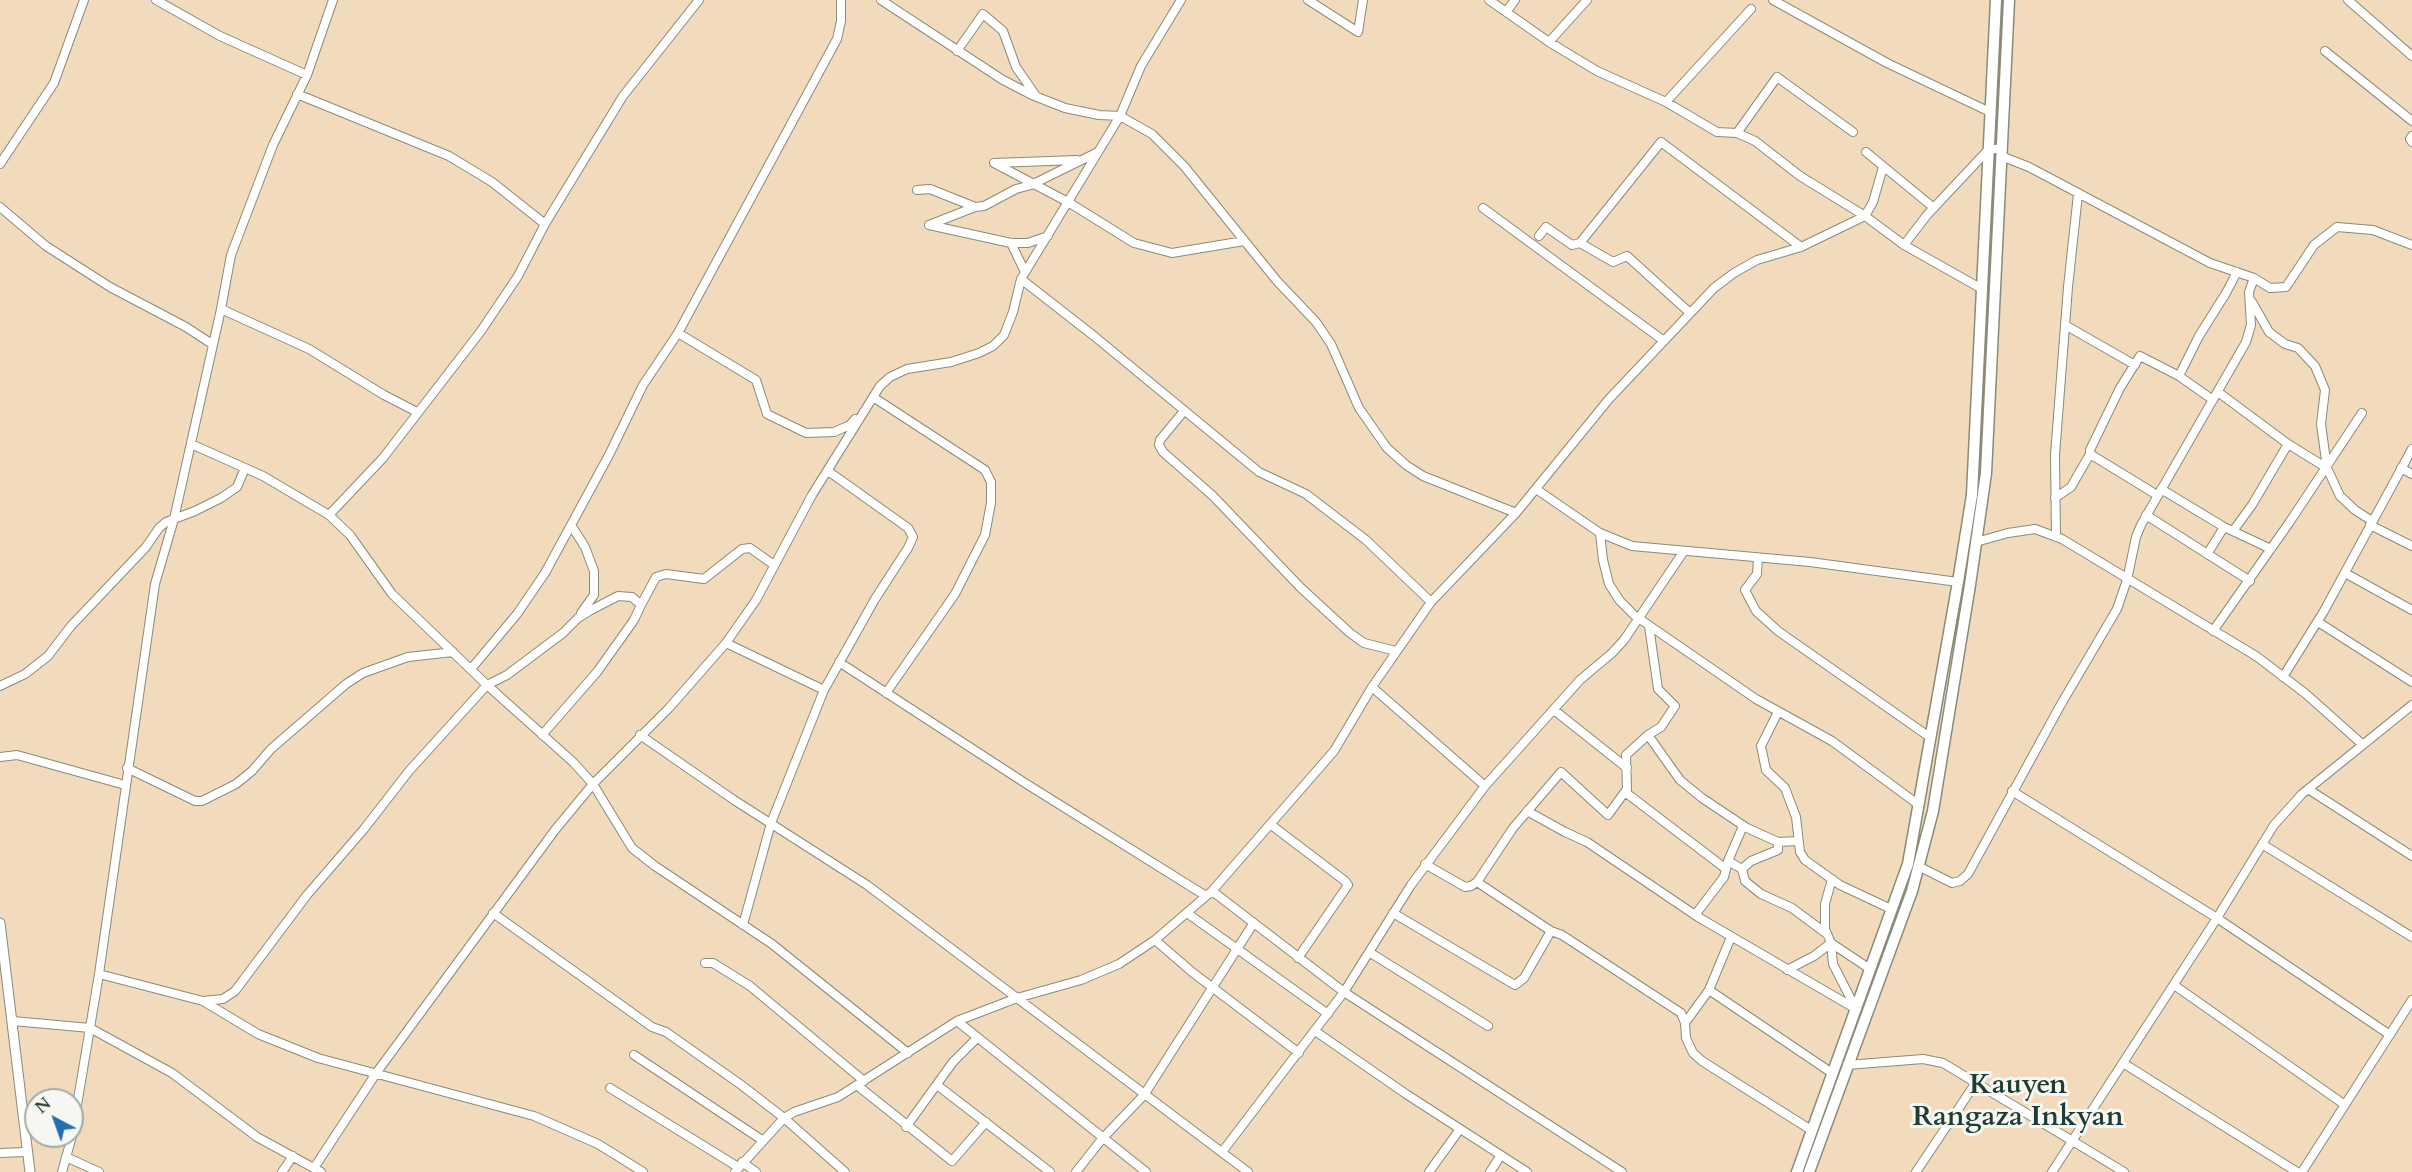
<!DOCTYPE html>
<style>
body{margin:0}
#map{position:relative;width:2412px;height:1172px;overflow:hidden;background:#f2dbbd;font-family:Cardo,serif}
canvas{display:block}
.north{position:absolute;left:24px;top:1088px;width:60px;height:60px;box-sizing:border-box;background:#f6f6f2;border:2px solid #a0aca6;border-radius:50%;rotate:319deg;font-size:16px;font-weight:700;line-height:24px;text-align:center;color:#1f3d34}
.north::after{content:'';display:block;margin:auto;width:21px;height:27px;background:#1f6fb2;clip-path:polygon(50% 0,100% 100%,50% 72%,0 100%)}
</style>
<div id="map">
<canvas width="2412" height="1172"></canvas>
<div class="north">N</div>
</div>
<script>
const g = document.querySelector('canvas').getContext('2d');
g.lineJoin = 'round';
const shape = rows => new Path2D(rows.map(r => 'M' + r).join(''));
function trace(path, color, width, dash) { g.strokeStyle = color; g.lineWidth = width; g.lineCap = dash ? 'butt' : 'round'; g.setLineDash(dash || []); g.stroke(path); }
function write(font, color, halo, rows, align = 'center') {
  g.font = font + ' Cardo,serif'; g.lineWidth = 6; g.setLineDash([]); g.textBaseline = 'middle'; g.strokeStyle = halo; g.fillStyle = color; for (const [text, x, y, turn = 0] of rows) {
    g.save(); g.translate(x, y); g.rotate((+turn || 0) * Math.PI / 180); g.textAlign = isNaN(turn) ? turn : align; if (halo) g.strokeText(text, 0, 0); g.fillText(text, 0, 0); g.restore();
  }
}
const minor = shape([
 [156,0,220,36,307,75],
 [881,0,1003,80,1032,95,1065,108,1099,115,1120,116,1152,134,1184,166,1277,281,1316,322,1331,344,1359,408,1387,448,1406,465,1423,476,1516,513],
 [1181,0,1141,66,1120,116,1021,279,1094,336,1259,472,1306,494,1366,540,1431,602],
 [1308,0,1358,32,1363,0],
 [1489,0,1549,42,1597,71,1666,102,1717,132,1737,133,1755,141,1800,176,1865,216,1904,245,1982,289],
 [1773,0,1887,63,1990,112],
 [2348,0,2412,56],
 [1506,12,1515,0],
 [1549,42,1587,0],
 [957,51,983,14,1003,31,1016,67,1036,96],
 [2325,51,2412,121],
 [297,94,449,156,492,182,545,224],
 [1666,102,1751,9],
 [1737,133,1777,77,1853,132],
 [2412,136,2410,139,2412,142],
 [1866,152,1934,208],
 [2001,156,2029,167,2210,263,2254,278,2270,288,2286,287,2314,245,2337,227,2373,230,2412,245],
 [1077,160,994,163,1068,202,1134,243,1172,253,1244,241],
 [0,164,54,83,84,0],
 [917,190,930,189,975,207],
 [0,207,46,246,110,287,186,327,212,344],
 [1483,208,1664,341],
 [1048,236,1028,243,1011,243,929,225,975,207,984,206,1016,189,1031,185,1098,152],
 [1539,236,1546,227,1572,245,1580,243,1613,262,1627,256,1690,313],
 [1011,243,1025,272],
 [1580,243,1661,142,1801,247],
 [1904,245,1927,215,1988,150,2002,148],
 [2252,302,2269,332,2285,344,2298,348,2315,366,2325,390,2321,424,2327,468,2340,496,2355,510,2372,521],
 [221,309,309,349,384,395,417,412],
 [2065,325,2135,365],
 [678,333,756,380,767,414,806,433,834,432,850,425,855,419],
 [2179,376,2199,336,2226,293,2237,272],
 [2218,392,2288,444,2327,468],
 [873,397,985,470,991,482,991,503,985,535,955,594,886,693],
 [1184,411,1160,440,1159,445,1163,452,1213,496,1301,588,1350,633,1364,643,1396,651],
 [191,444,263,476,329,515,350,535,392,594,487,685,573,762,593,784,632,848,655,866,772,944,908,1053],
 [2090,454,2090,450,2120,388,2140,356,2179,376,2213,400],
 [2401,468,2412,474],
 [1536,489,1600,533,1632,546,1810,562,1958,582],
 [2161,489,2224,527,2271,549],
 [2055,498,2071,487,2090,454,2157,495],
 [329,515,383,458,481,331,518,276,545,224,623,96,699,0],
 [2146,515,2250,581],
 [571,525,585,547,594,571,594,595,581,613],
 [2370,525,2412,546],
 [2233,531,2252,505,2288,444],
 [1600,533,1603,560,1609,584,1620,601,1634,615,1756,699,1832,741,1919,805],
 [2056,537,2055,455,2068,287,2078,194],
 [1976,542,2008,533,2035,529,2062,539,2256,656,2306,694,2362,744],
 [2208,553,2224,527],
 [1758,558,1757,574,1745,590,1756,611,1778,631,1931,738],
 [2345,573,2412,610],
 [641,605,656,577,666,574,704,579,742,549,750,548,774,565],
 [2318,622,2412,682],
 [2213,631,2289,523,2362,413],
 [726,643,824,690],
 [839,662,1025,783,1206,896],
 [471,669,517,614,545,573,609,455,643,385,678,333,837,39,841,21,841,0],
 [2283,677,2324,611,2412,449],
 [0,686,25,674,48,656,71,626,146,547,159,528,166,522,195,511,221,498,237,487,245,468],
 [1372,687,1485,786],
 [1554,710,1627,768],
 [1778,712,1761,746,1766,770,1785,788,1796,817,1800,852,1805,860,1840,885,1891,909],
 [640,735,734,800,867,885,1248,1172],
 [1648,735,1680,780,1702,798,1747,828,1778,842,1798,841],
 [0,757,17,755,125,785],
 [127,768,195,801,202,801,236,784,252,771,271,749,346,684,363,673,408,657,453,652],
 [2308,789,2412,856],
 [2012,791,2217,918,2390,1035],
 [1625,792,1726,869],
 [1527,811,1565,832,1587,842,1698,917,1856,1009],
 [1270,824,1345,881,1348,885,1298,958],
 [1778,842,1778,850,1751,861,1742,869,1745,881,1761,894,1792,908,1827,934],
 [2262,844,2412,937],
 [1425,864,1465,887,1471,886,1477,882,1513,828,1561,772,1608,815,1627,789,1626,755,1648,735,1661,727,1675,706,1658,689,1649,626],
 [1920,867,1952,883,1960,881,1968,874,2060,706,2117,609,2127,580,2136,537,2141,525,2246,342,2251,325,2249,292,2254,278],
 [1742,869,1728,861,1743,826],
 [1832,879,1825,904,1825,929,1831,943,1870,969],
 [1477,882,1551,931,1562,935,1681,1013,1685,1023,1686,1038,1693,1053,1702,1061,1811,1130],
 [1212,891,1344,992,1622,1172],
 [493,913,652,1027,666,1032,740,1084,784,1118,845,1172],
 [1187,913,1328,1014],
 [1393,913,1515,985,1524,978,1551,931],
 [1695,915,1724,877,1728,861],
 [743,925,771,823,824,690,875,599,908,548,913,537,908,528,828,471],
 [1155,940,1192,972,1299,1053],
 [1831,943,1833,964,1856,1009],
 [1369,952,1488,1026],
 [705,963,713,963,750,986,864,1081],
 [1787,970,1814,956,1831,943],
 [99,974,203,1001,258,1034,318,1058,534,1116,598,1144,643,1172],
 [2174,985,2345,1105],
 [1709,990,1832,1073],
 [203,1001,223,999,235,991,307,895,364,829,409,771,487,685,507,675,563,633,578,618,591,610,618,596,632,597,641,605,634,620,597,672,542,735],
 [13,1021,90,1028,172,1073,257,1137,321,1172],
 [957,1021,1146,1172],
 [1685,1023,1709,990,1731,937],
 [1315,1031,1406,1094,1527,1172],
 [634,1055,762,1140],
 [2123,1063,2297,1172],
 [1847,1065,1923,1059,1943,1063,2124,1172],
 [937,1085,1050,1172],
 [858,1086,952,1161,986,1122],
 [610,1088,738,1167],
 [906,1127,953,1062,977,1038],
 [72,1135,99,974,155,584,174,519,221,309,231,255,273,145,307,75,333,0],
 [1222,1152,1344,992,1411,885,1485,786,1580,680,1612,653,1624,640,1684,551],
 [0,1153,26,1152],
 [66,1157,99,1172],
 [742,1162,756,1172],
 [314,1168,377,1072,555,830,593,784,669,708,726,643,756,600,812,495,880,386,890,377,907,369,951,362,979,353,993,346,1004,335,1013,312,1021,279],
 [62,1172,72,1136],
 [282,1172,293,1156],
 [735,1172,784,1118,794,1112,838,1097,957,1021,1017,998,1081,980,1119,964,1155,940,1212,891,1334,751,1372,687,1431,602,1516,513,1609,399,1714,288,1734,273,1757,260,1801,247,1865,216,1873,202,1883,167],
 [1076,1172,1102,1139,1144,1095,1253,924],
 [1429,1172,1460,1129],
 [1490,1172,1501,1155],
 [1916,1172,1975,1084],
 [2052,1172,2217,918,2274,825,2302,794,2412,705],
 [2302,1172,2412,1000]
]);
const tertiary = shape([
 [0,923,30,1172]
]);
const secondary = shape([
 [1797,1172,1908,864,1958,582,1972,495,1996,0],
 [1809,1172,1912,891,1933,811,1970,585,1986,473,2009,0]
]);
trace(minor, '#888c78', 10);
trace(tertiary, '#888c78', 11);
trace(secondary, '#888c78', 13);
trace(minor, '#fff', 8);
trace(tertiary, '#fff', 9);
trace(secondary, '#fff', 10);
write('bold 28px', '#1f3d34', '#f6f6f2', [
 ["Kauyen",2018,1087],
 ["Rangaza Inkyan",2018,1119]
]);
</script>
